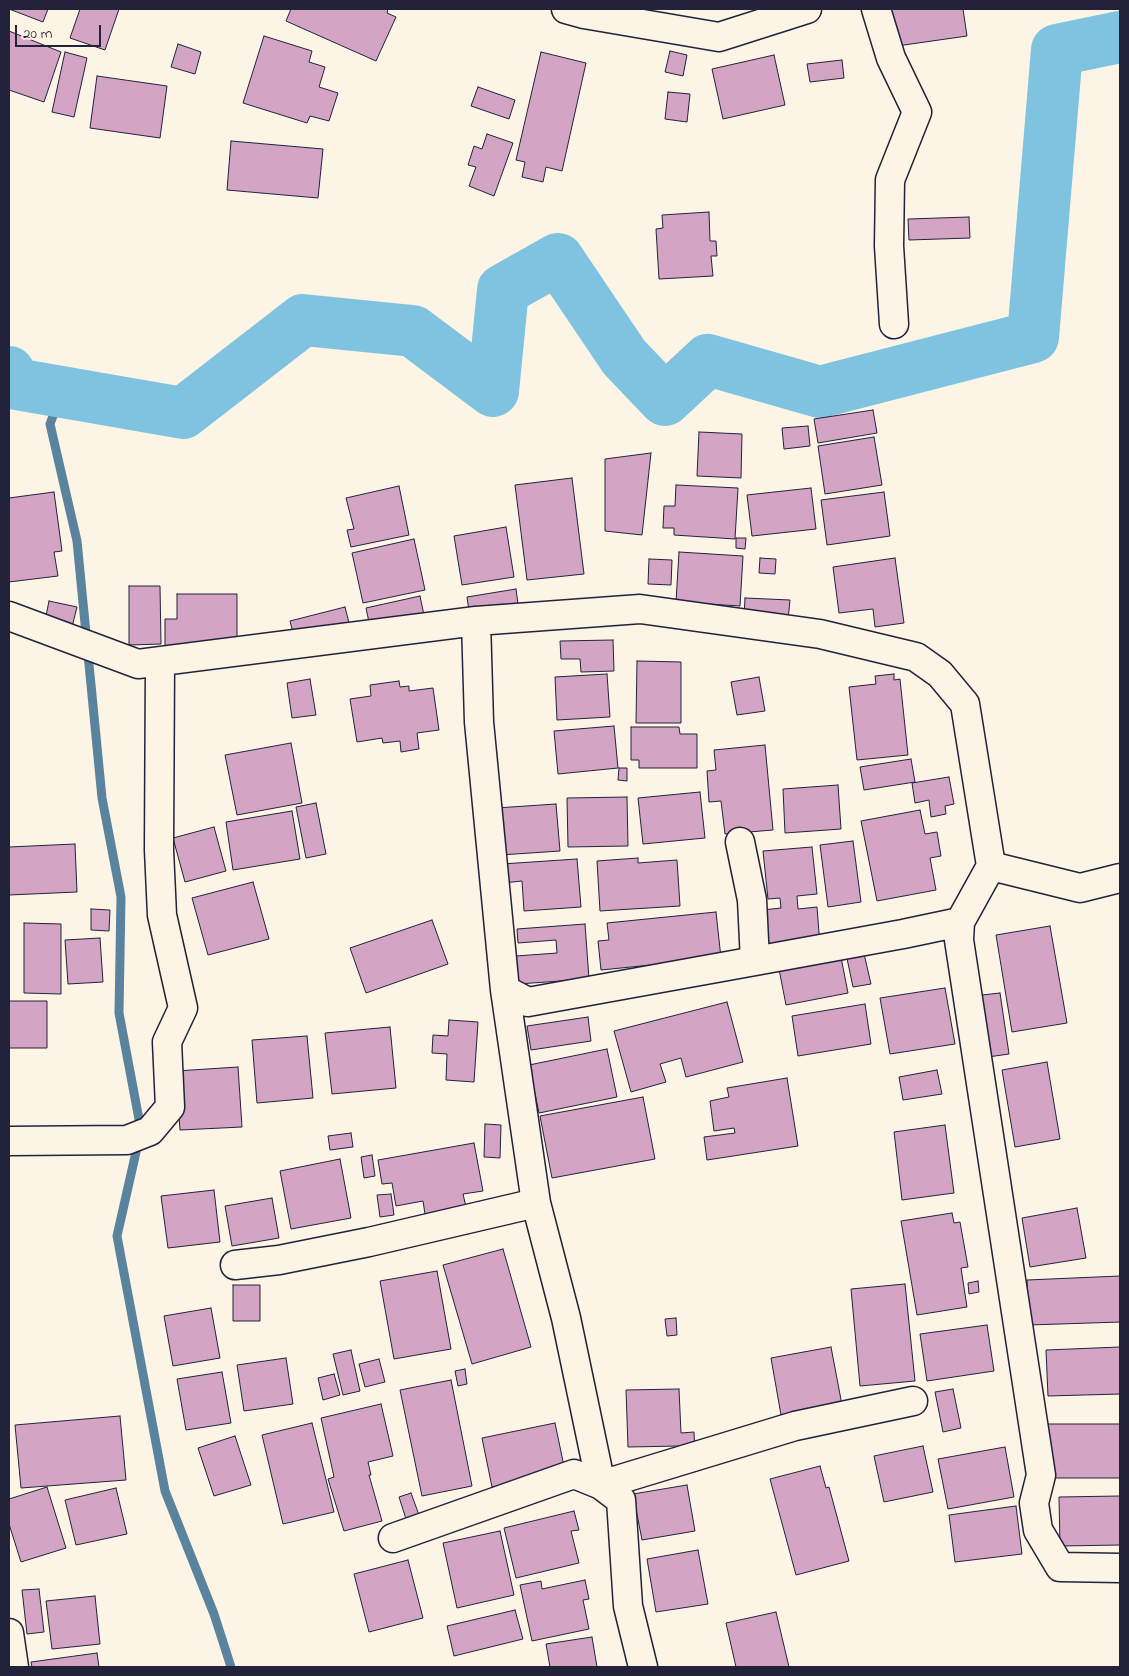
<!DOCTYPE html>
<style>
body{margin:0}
#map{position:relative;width:1129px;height:1676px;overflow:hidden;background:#fcf5e5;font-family:"Indie Flower",sans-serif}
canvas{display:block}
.frame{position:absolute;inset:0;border:10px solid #22223b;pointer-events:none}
.scale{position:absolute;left:15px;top:25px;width:86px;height:22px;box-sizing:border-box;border:2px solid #22223b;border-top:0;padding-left:6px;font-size:15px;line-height:18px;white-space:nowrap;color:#22223b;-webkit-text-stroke:4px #fcf5e5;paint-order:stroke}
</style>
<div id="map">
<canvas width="1129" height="1676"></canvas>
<div class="frame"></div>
<div class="scale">20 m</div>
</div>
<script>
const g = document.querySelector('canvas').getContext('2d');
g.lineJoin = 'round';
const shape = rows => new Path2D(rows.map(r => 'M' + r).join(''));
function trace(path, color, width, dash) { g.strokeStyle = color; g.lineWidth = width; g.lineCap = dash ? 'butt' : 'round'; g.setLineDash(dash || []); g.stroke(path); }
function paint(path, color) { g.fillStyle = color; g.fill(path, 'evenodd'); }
trace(shape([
 [62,392,50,424,77,541,102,798,121,897,119,1013,141,1130,117,1236,165,1491,214,1614,231,1667]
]), '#5a839e', 9);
trace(shape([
 [9,372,16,384,183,413,303,320,413,331,493,391,503,290,558,259,624,357,665,400,708,360,820,392,1033,337,1057,50,1120,37]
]), '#7fc3e0', 52);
const building = shape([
 [9,9,48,9,43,22,9,9],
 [80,9,119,9,105,50,70,38,80,9],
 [291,9,388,9,387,13,396,17,376,61,286,21,291,9],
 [885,9,963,9,967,36,890,47,885,9],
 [9,31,61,52,44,102,9,90,9,31],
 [264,36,312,51,309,62,325,67,319,87,338,93,329,121,310,116,307,123,243,103,264,36],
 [178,44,201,52,195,74,171,67,178,44],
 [670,51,687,55,683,76,665,72,670,51],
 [65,52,87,58,74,117,52,112,65,52],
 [541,52,586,63,562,171,546,167,543,182,522,177,525,162,516,160,541,52],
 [774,55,785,105,723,119,712,69,774,55],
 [842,60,844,78,810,82,807,64,842,60],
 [97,76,167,86,160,138,90,128,97,76],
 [478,87,515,100,509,119,471,106,478,87],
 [668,92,690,94,687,122,665,119,668,92],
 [487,134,513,143,494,196,469,186,476,167,468,165,474,146,482,149,487,134],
 [231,141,323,149,318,198,227,190,231,141],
 [709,212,710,241,716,241,717,256,711,256,713,276,659,279,656,229,663,228,662,215,709,212],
 [969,217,970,238,909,240,908,219,969,217],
 [873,410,877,433,818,443,814,419,873,410],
 [808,426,810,446,784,449,782,428,808,426],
 [699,432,742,434,741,478,697,476,699,432],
 [874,437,882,485,825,494,818,446,874,437],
 [651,453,642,535,605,531,605,459,651,453],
 [572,478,584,574,527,580,515,485,572,478],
 [676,485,738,488,735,539,674,535,674,528,663,528,664,506,675,506,676,485],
 [399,486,409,535,351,547,347,530,354,529,346,498,399,486],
 [811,488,816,529,752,536,747,495,811,488],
 [54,492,62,551,54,552,58,576,9,582,9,498,54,492],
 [884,492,890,536,827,545,821,500,884,492],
 [506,527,514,577,462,585,454,536,506,527],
 [736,538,746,538,745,549,736,548,736,538],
 [414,539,425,590,363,603,352,553,414,539],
 [679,552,743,556,740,606,676,602,679,552],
 [760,558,776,559,775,574,759,573,760,558],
 [895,558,904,623,875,627,873,609,839,613,833,567,895,558],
 [649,559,672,560,671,585,648,584,649,559],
 [129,586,160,586,161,644,129,645,129,586],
 [516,589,518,604,469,611,467,597,516,589],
 [177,594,237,594,237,656,165,655,165,619,177,619,177,594],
 [420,596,424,615,370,627,366,608,420,596],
 [745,598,790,600,788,620,744,617,745,598],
 [49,601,77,607,72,627,45,621,49,601],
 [345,607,350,627,295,641,290,621,345,607],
 [613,640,614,671,581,672,580,659,561,659,560,641,613,640],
 [637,661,681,662,681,723,636,723,637,661],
 [607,674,610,717,557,720,555,677,607,674],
 [894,674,894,680,900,679,908,755,857,760,849,687,876,684,875,676,894,674],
 [759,677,765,711,737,715,731,682,759,677],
 [310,679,316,715,292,718,287,683,310,679],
 [399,681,400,687,409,686,409,691,433,688,439,730,417,733,419,749,401,752,400,741,383,743,382,738,357,742,350,699,371,696,370,685,399,681],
 [614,726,618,768,558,774,554,731,614,726],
 [631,727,679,727,680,734,697,734,697,768,639,768,639,760,631,760,631,727],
 [291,743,302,803,237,815,225,755,291,743],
 [765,745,773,830,725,834,721,801,709,802,707,771,716,770,714,750,765,745],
 [911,759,915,782,864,790,860,767,911,759],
 [619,768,627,768,627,781,618,780,619,768],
 [949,777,954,804,945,806,946,814,931,817,929,800,915,803,912,783,949,777],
 [838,785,841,829,785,833,783,789,838,785],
 [700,792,705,838,643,844,638,798,700,792],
 [627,797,628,846,568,847,567,798,627,797],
 [316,803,326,854,306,858,296,807,316,803],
 [556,804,560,851,500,855,496,808,556,804],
 [920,810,925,834,937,832,941,856,930,858,936,890,877,901,861,821,920,810],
 [292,811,300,859,233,870,226,822,292,811],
 [214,827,226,871,185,882,173,838,214,827],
 [853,841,861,902,828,907,820,845,853,841],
 [75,844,77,892,9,895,9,847,75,844],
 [812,847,817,894,797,896,798,909,817,907,820,946,766,950,762,910,781,908,780,898,768,899,763,851,812,847],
 [638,858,638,863,677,860,680,906,600,911,597,861,638,858],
 [577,859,581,907,524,911,522,881,503,883,502,864,577,859],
 [253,882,269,939,208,955,192,898,253,882],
 [91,909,110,910,109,931,91,930,91,909],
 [716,912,721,958,601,970,598,941,609,940,607,923,716,912],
 [432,920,448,964,366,993,350,948,432,920],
 [24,923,61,924,61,994,24,993,24,923],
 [585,924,589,979,518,984,516,956,557,953,556,940,518,943,517,929,585,924],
 [1050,926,1067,1023,1012,1032,996,935,1050,926],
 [100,938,103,982,68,984,65,940,100,938],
 [862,945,871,984,853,987,845,949,862,945],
 [840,952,848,993,786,1005,778,964,840,952],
 [945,988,955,1044,890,1054,880,998,945,988],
 [1000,993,1009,1054,981,1058,973,996,1000,993],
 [9,1001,47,1001,47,1048,9,1048,9,1001],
 [727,1002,743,1062,686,1077,681,1058,660,1064,666,1082,631,1092,614,1031,727,1002],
 [865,1004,871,1044,798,1056,792,1016,865,1004],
 [588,1017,591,1041,531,1050,527,1026,588,1017],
 [449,1020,478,1022,474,1082,446,1080,447,1054,432,1053,433,1035,448,1036,449,1020],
 [390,1027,396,1088,332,1094,325,1033,390,1027],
 [307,1036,313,1098,257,1103,252,1040,307,1036],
 [607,1049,617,1097,539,1113,529,1065,607,1049],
 [1047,1062,1060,1139,1015,1147,1002,1070,1047,1062],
 [238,1067,242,1127,180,1130,176,1071,238,1067],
 [937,1070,942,1094,903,1100,899,1077,937,1070],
 [787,1078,798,1146,707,1160,704,1137,735,1133,734,1128,714,1131,710,1101,729,1097,727,1088,787,1078],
 [643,1097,655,1159,552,1178,540,1116,643,1097],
 [485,1124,501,1125,500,1158,484,1157,485,1124],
 [945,1125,954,1193,902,1200,894,1132,945,1125],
 [351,1133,353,1147,330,1150,328,1136,351,1133],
 [474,1143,483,1191,463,1194,466,1207,425,1214,423,1201,396,1206,392,1183,382,1184,378,1160,474,1143],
 [372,1155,375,1176,364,1178,361,1157,372,1155],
 [340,1159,351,1218,291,1229,280,1171,340,1159],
 [214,1190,220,1242,168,1248,161,1196,214,1190],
 [391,1194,394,1215,380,1217,377,1195,391,1194],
 [272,1198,279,1238,232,1246,225,1206,272,1198],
 [1077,1208,1086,1258,1030,1267,1022,1218,1077,1208],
 [952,1213,954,1223,960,1222,968,1267,961,1268,967,1307,917,1315,901,1221,952,1213],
 [503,1249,531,1347,472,1364,443,1265,503,1249],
 [437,1271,451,1349,394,1359,380,1281,437,1271],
 [1120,1276,1120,1322,1029,1325,1027,1280,1120,1276],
 [978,1281,979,1292,969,1294,968,1283,978,1281],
 [905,1284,915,1381,860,1386,851,1289,905,1284],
 [233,1285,260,1285,260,1321,233,1321,233,1285],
 [211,1308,220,1358,173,1366,164,1316,211,1308],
 [676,1318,677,1335,667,1336,665,1319,676,1318],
 [987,1325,994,1371,927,1381,920,1334,987,1325],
 [831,1347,842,1405,781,1415,771,1358,831,1347],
 [1120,1347,1120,1394,1048,1396,1046,1350,1120,1347],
 [351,1350,360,1391,343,1395,333,1354,351,1350],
 [286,1358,293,1404,244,1411,237,1365,286,1358],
 [379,1359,385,1382,365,1387,359,1364,379,1359],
 [465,1369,467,1384,458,1386,455,1371,465,1369],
 [222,1372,231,1423,186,1430,177,1379,222,1372],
 [334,1374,340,1395,323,1400,318,1378,334,1374],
 [451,1380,472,1486,422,1496,400,1390,451,1380],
 [679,1389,681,1433,694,1432,695,1453,681,1454,680,1446,628,1447,626,1390,679,1389],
 [953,1389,961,1428,943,1432,935,1392,953,1389],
 [381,1404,393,1456,368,1462,371,1475,369,1475,382,1521,344,1531,328,1479,334,1477,321,1418,381,1404],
 [120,1416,126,1480,21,1488,15,1425,120,1416],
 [312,1423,334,1512,283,1524,262,1435,312,1423],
 [555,1423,565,1471,492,1487,482,1438,555,1423],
 [1047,1424,1120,1424,1120,1478,1048,1478,1047,1424],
 [235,1436,251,1485,214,1496,198,1448,235,1436],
 [923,1446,933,1492,884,1502,874,1456,923,1446],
 [1005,1447,1014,1497,948,1509,938,1459,1005,1447],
 [820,1466,826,1488,829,1487,849,1561,796,1575,770,1479,820,1466],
 [687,1485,695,1531,642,1540,633,1494,687,1485],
 [47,1487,66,1548,21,1562,9,1524,9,1499,47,1487],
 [116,1488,127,1534,76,1545,65,1500,116,1488],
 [411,1493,419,1515,406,1519,399,1497,411,1493],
 [1120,1496,1120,1545,1060,1546,1059,1497,1120,1496],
 [1016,1506,1022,1554,955,1562,949,1515,1016,1506],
 [574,1511,579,1530,571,1531,579,1563,516,1578,504,1528,574,1511],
 [500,1531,514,1595,457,1608,443,1543,500,1531],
 [698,1550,708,1604,656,1612,647,1559,698,1550],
 [408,1560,423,1618,369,1632,354,1574,408,1560],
 [585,1580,589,1599,583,1600,589,1629,532,1641,520,1585,541,1581,542,1589,585,1580],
 [39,1589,44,1632,27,1634,22,1590,39,1589],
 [95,1596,100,1644,52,1649,46,1601,95,1596],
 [515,1610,523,1639,454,1656,447,1626,515,1610],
 [776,1612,789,1667,736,1667,726,1623,776,1612],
 [592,1637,597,1667,550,1667,546,1644,592,1637],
 [97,1653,99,1667,32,1667,31,1662,97,1653]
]);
paint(building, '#d3a4c4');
trace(building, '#22223b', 1);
const minor = shape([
 [566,9,584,14,719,37,807,9],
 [876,9,891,58,917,112,890,180,889,246,894,324],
 [9,616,138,664,476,621,640,609,820,634,916,657,940,674,965,704,991,866,960,922,959,940,1041,1475,1034,1503,1038,1530,1060,1567,1120,1568],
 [476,621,479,722,505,990,536,1203,566,1318,601,1485,621,1500,628,1606,643,1667],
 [991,866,1080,888,1120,878],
 [755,961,903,934,960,922],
 [505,990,528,1002,755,961,752,900,740,842],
 [9,1141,127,1140,150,1131,170,1107,167,1042,183,1008,162,915,159,850,160,661],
 [235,1265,279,1260,369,1242,536,1203],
 [393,1538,574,1474,601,1485,795,1426,913,1401],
 [9,1633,14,1667]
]);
trace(minor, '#22223b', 31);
trace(minor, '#fcf5e5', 28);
</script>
